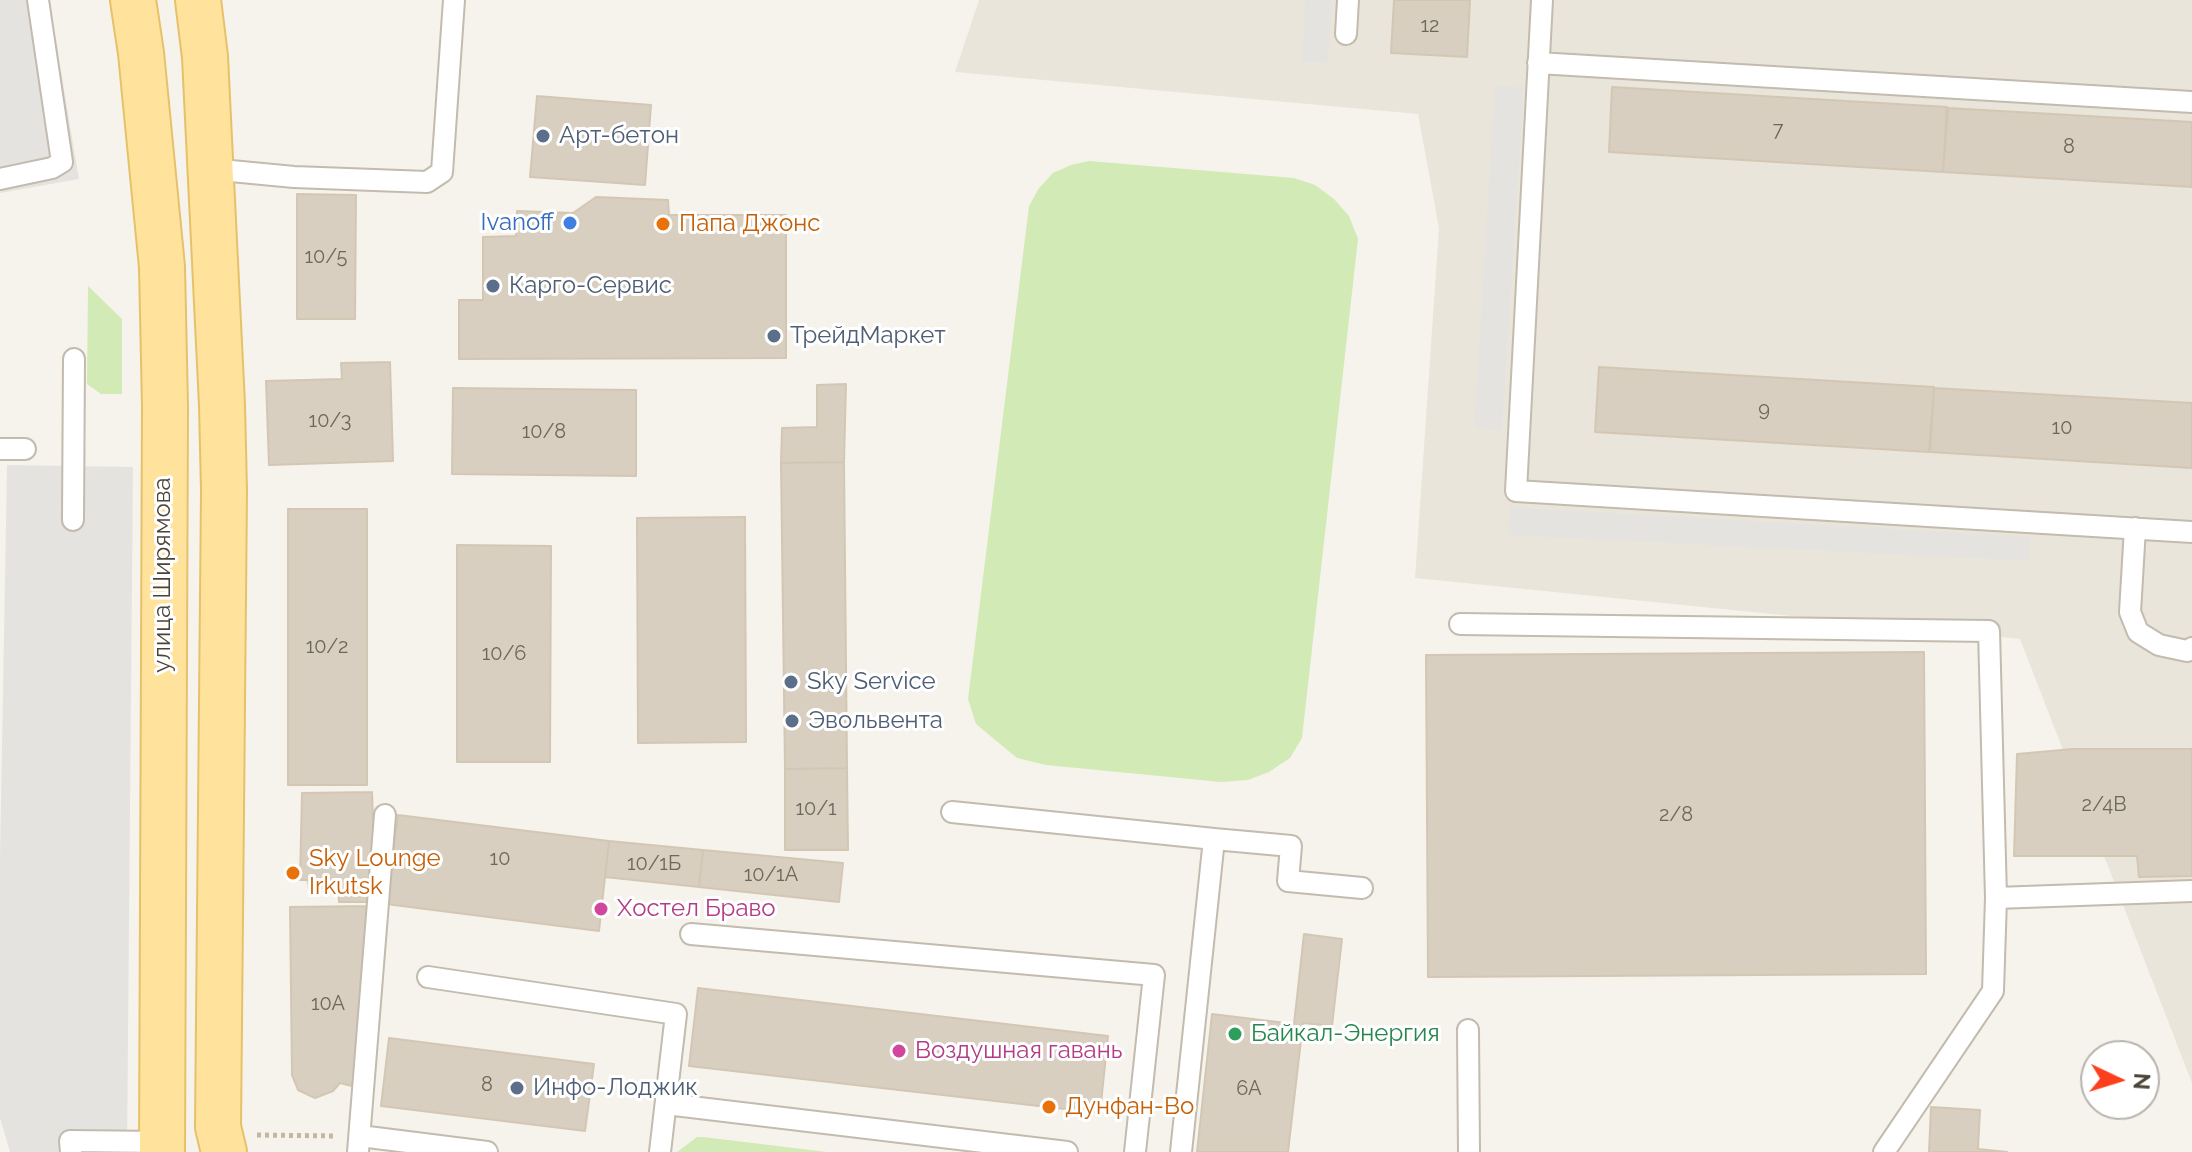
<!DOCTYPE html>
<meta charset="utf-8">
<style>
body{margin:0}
#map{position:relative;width:2192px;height:1152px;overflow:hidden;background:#f6f3ec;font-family:Raleway,sans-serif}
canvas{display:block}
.north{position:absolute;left:2080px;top:1040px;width:80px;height:80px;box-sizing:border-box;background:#fff;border:2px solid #b7b4b0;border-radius:50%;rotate:94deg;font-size:22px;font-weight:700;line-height:32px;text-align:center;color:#4b4439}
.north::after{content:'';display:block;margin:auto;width:28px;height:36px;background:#fc3f1d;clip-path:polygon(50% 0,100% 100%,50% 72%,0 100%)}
</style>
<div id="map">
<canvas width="2192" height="1152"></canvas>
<div class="north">N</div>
</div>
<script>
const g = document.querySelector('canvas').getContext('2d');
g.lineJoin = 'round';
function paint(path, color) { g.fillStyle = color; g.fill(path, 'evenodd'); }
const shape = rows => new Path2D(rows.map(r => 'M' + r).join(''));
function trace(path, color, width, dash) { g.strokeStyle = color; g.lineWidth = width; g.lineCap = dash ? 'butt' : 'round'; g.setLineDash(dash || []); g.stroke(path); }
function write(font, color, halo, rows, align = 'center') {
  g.font = font + ' Raleway,sans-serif'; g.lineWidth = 6; g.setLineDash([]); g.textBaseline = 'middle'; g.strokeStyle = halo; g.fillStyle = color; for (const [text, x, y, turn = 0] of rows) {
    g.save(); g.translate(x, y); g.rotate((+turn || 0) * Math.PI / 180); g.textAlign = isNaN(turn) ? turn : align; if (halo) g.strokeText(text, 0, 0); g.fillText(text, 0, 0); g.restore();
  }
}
paint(shape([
 [979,0,2192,0,2192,1083,2020,639,1415,578,1439,228,1418,114,955,72]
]), '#eae5da');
paint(shape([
 [1089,161,1294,178,1315,185,1334,199,1349,216,1358,239,1302,738,1290,758,1269,772,1248,780,1221,782,1046,765,1017,758,976,724,968,699,1029,206,1039,188,1053,173,1071,165],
 [88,286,122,319,122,394,101,394,87,384],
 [697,1137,703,1137,827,1152,677,1152]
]), '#d2eab5');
paint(shape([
 [0,0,49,0,79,179,0,193],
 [1305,0,1332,0,1328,63,1302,62],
 [1495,86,1524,87,1502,430,1474,428],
 [7,465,133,467,127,1152,10,1152,0,1118,0,858],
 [1510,507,2030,537,2029,561,1508,535]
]), '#e5e3e0');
const building = shape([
 [1394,0,1470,0,1467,57,1391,53,1394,0],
 [1612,87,1947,107,1943,172,1609,152,1612,87],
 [537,96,651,105,645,185,530,177,537,96],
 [1948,108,2192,122,2192,187,1943,172,1948,108],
 [297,194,356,195,355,319,297,319,297,194],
 [596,197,668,200,669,215,786,215,786,358,459,359,459,300,483,300,483,237,516,236,517,211,573,213,596,197],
 [390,362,393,461,269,465,266,381,342,379,341,363,390,362],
 [1599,367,1934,387,1929,452,1595,432,1599,367],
 [846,384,844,462,781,463,782,428,817,427,817,385,846,384],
 [453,388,636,390,636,476,452,474,453,388],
 [1934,388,2192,403,2192,468,1930,452,1934,388],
 [844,462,847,768,785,769,781,463,844,462],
 [288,509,367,509,367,785,288,785,288,509],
 [745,517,746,742,638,743,637,518,745,517],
 [457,545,551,546,550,762,457,762,457,545],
 [1924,652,1926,974,1428,977,1426,655,1924,652],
 [2073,749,2192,749,2192,876,2139,877,2137,856,2014,856,2017,754,2073,749],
 [847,768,848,850,785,850,785,769,847,768],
 [372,792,376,902,339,902,338,888,309,889,308,880,300,880,302,793,372,792],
 [398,815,609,841,599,931,386,904,398,815],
 [609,841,703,850,699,887,605,877,609,841],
 [703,850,843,863,839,902,699,887,703,850],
 [371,906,362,1030,352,1086,340,1083,333,1091,315,1098,298,1090,292,1075,290,907,371,906],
 [1304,934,1342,939,1332,1026,1303,1023,1288,1152,1197,1152,1212,1014,1294,1024,1304,934],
 [698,988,1108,1036,1100,1113,689,1066,698,988],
 [389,1038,594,1064,585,1131,381,1106,389,1038],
 [1931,1107,1980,1110,1978,1149,2007,1152,1929,1152,1931,1107]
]);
paint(building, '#d8cfc1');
trace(building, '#d3c7b4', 2);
const service = shape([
 [1542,0,1516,491,2192,532],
 [1346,34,1348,0],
 [1538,63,2192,102],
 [210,169,294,177,427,182,442,172,454,0],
 [0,179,52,168,62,162,38,0],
 [0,449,25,449],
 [73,520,74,359],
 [2135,528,2130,612,2138,632,2159,645,2187,651,2192,648],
 [1460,624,1989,631,1996,898,1993,991,1884,1152],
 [952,812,1214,839,1181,1152],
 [1214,839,1291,846,1288,881,1362,888],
 [1996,898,2192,891],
 [691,934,1154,975,1135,1152],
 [428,977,676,1014,660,1152],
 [1468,1030,1469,1152],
 [666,1104,1067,1152],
 [360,1136,487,1152],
 [71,1152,70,1141,161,1142],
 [358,1152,385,815]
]);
const primary = shape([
 [133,0,141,53,162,267,165,407,162,1152],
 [198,0,205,57,222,405,224,491,218,1127,224,1152]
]);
trace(service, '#c2bbae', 24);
trace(primary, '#e6c16a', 48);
trace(shape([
 [257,1135,335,1136]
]), '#c4b79f', 5, [4, 4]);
trace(service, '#fff', 20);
trace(primary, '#ffe39c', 44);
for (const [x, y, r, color] of [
 [543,136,8,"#5c6f8a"],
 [570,223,8,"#3f7fe0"],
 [663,224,8,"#e8710a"],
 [493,286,8,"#5c6f8a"],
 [774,336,8,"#5c6f8a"],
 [791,682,8,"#5c6f8a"],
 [792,721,8,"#5c6f8a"],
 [293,873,8,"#e8710a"],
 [601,909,8,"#d1479c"],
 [1235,1034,8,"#2e9e5b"],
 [899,1051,8,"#d1479c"],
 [517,1088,8,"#5c6f8a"],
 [1049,1107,8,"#e8710a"]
]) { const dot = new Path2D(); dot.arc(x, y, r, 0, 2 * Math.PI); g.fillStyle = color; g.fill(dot); trace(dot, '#fff', 3); }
write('20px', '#6e675b', null, [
 ["12",1430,26],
 ["7",1778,130],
 ["8",2069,147],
 ["10/5",326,257],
 ["9",1764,410],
 ["10/3",330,421],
 ["10",2062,428],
 ["10/8",544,432],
 ["10/2",327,647],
 ["10/6",504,654],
 ["2/4В",2104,805],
 ["10/1",816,809],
 ["2/8",1676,815],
 ["10",500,859],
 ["10/1Б",654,864],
 ["10/1А",771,875],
 ["10А",328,1004],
 ["8",487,1085],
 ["6А",1249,1089]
]);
write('24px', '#4e5e75', '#fff', [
 ["Арт-бетон",559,136],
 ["Карго-Сервис",509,286],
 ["ТрейдМаркет",790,336],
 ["Sky Service",807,682],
 ["Эвольвента",808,721],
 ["Инфо-Лоджик",533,1088]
], 'left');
write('24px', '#366cbe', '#fff', [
 ["Ivanoff",554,223]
], 'right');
write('24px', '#c56008', '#fff', [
 ["Папа Джонс",679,224],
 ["Sky Lounge",309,859],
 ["Irkutsk",309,887],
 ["Дунфан-Во",1065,1107]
], 'left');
write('24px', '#4b4439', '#fff', [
 ["улица Ширямова",163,575,-90]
]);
write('24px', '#b23c85', '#fff', [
 ["Хостел Браво",617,909],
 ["Воздушная гавань",915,1051]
], 'left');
write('24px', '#27864d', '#fff', [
 ["Байкал-Энергия",1251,1034]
], 'left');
</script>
